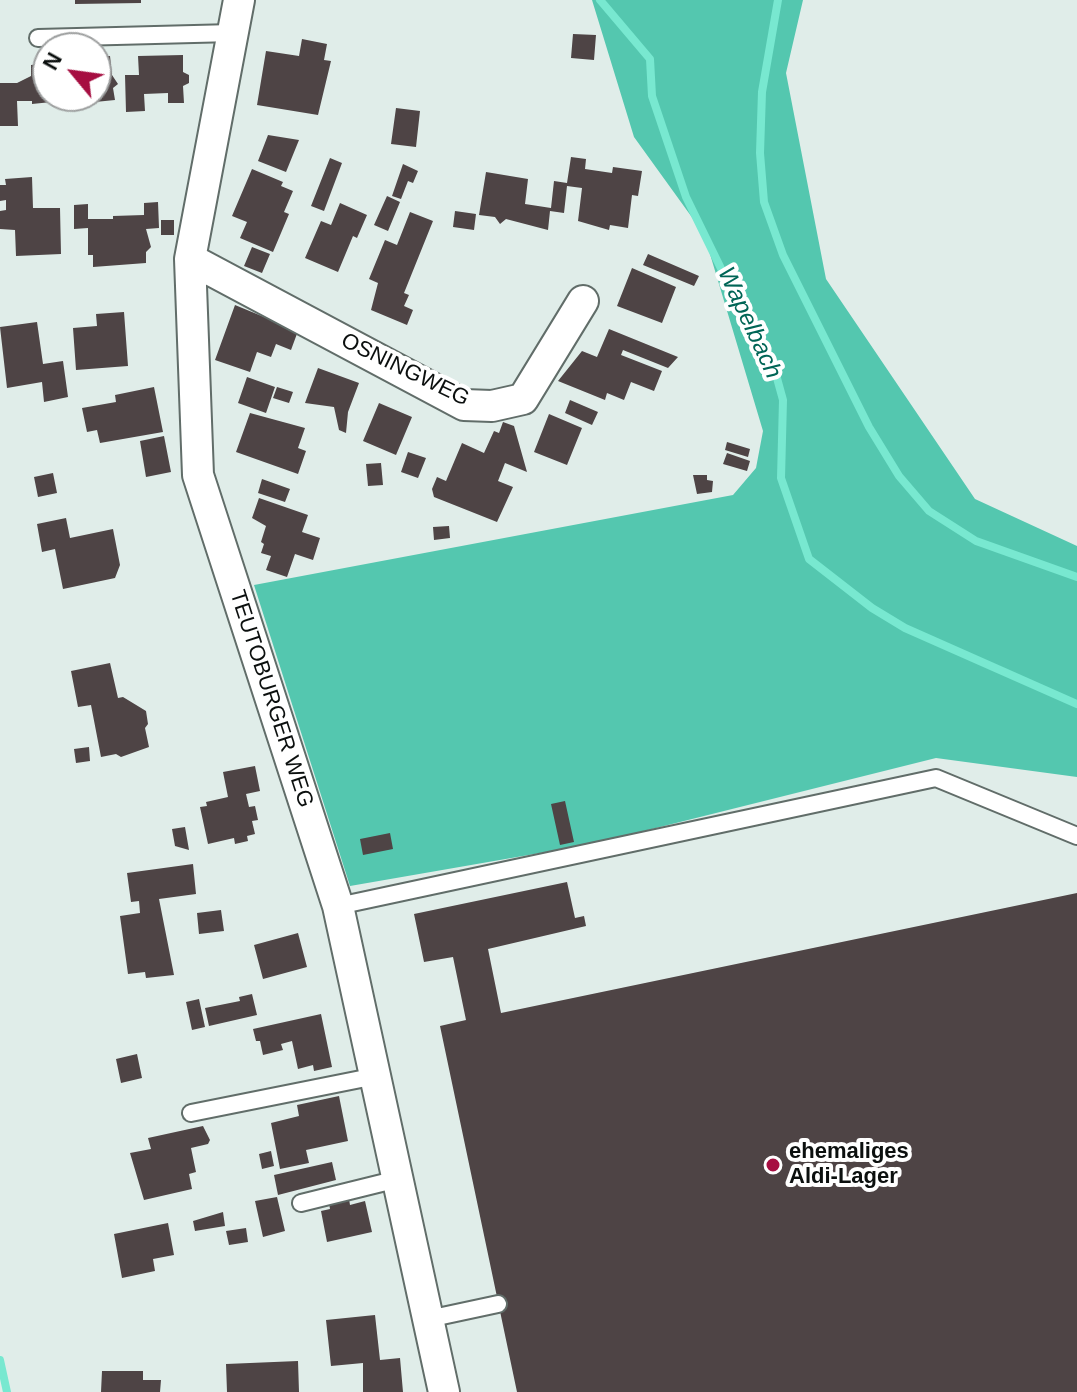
<!DOCTYPE html>
<style>
body{margin:0}
#map{position:relative;width:1077px;height:1392px;overflow:hidden;background:#e0ede9;font-family:Arial,sans-serif}
canvas{display:block}
.north{position:absolute;left:32px;top:32px;width:80px;height:80px;box-sizing:border-box;background:#fff;border:2px solid #9d9f9f;border-radius:50%;rotate:299deg;font-size:22px;font-weight:700;line-height:32px;text-align:center;color:#0b0f0e}
.north::after{content:'';display:block;margin:auto;width:28px;height:36px;background:#a60e41;clip-path:polygon(50% 0,100% 100%,50% 72%,0 100%)}
</style>
<div id="map">
<canvas width="1077" height="1392"></canvas>
<div class="north">N</div>
</div>
<script>
const g = document.querySelector('canvas').getContext('2d');
g.lineJoin = 'round';
function paint(path, color) { g.fillStyle = color; g.fill(path, 'evenodd'); }
const shape = rows => new Path2D(rows.map(r => 'M' + r).join(''));
function trace(path, color, width, dash) { g.strokeStyle = color; g.lineWidth = width; g.lineCap = dash ? 'butt' : 'round'; g.setLineDash(dash || []); g.stroke(path); }
function write(font, color, halo, rows, align = 'center') {
  g.font = font + ' Arial,sans-serif'; g.lineWidth = 8; g.setLineDash([]); g.textBaseline = 'middle'; g.strokeStyle = halo; g.fillStyle = color; for (const [text, x, y, turn = 0] of rows) {
    g.save(); g.translate(x, y); g.rotate((+turn || 0) * Math.PI / 180); g.textAlign = isNaN(turn) ? turn : align; if (halo) g.strokeText(text, 0, 0); g.fillText(text, 0, 0); g.restore();
  }
}
paint(shape([
 [592,0,803,0,786,73,826,279,975,499,1077,546,1077,777,936,758,592,844,350,886,254,585,733,495,756,468,763,431,704,234,634,137]
]), '#54c7af');
trace(shape([
 [600,0,650,59,652,96,686,197,733,293,772,360,783,400,781,478,809,559,872,608,905,628,1077,704],
 [778,0,762,92,760,153,764,202,783,255,869,427,899,476,929,511,976,541,1077,577],
 [0,1360,7,1392]
]), '#78e8d0', 8);
paint(shape([
 [75,0,141,0,141,3,75,4],
 [573,34,596,35,594,60,571,58],
 [302,39,327,44,324,60,331,61,318,115,257,105,266,51,299,56],
 [183,55,183,72,189,75,189,83,183,86,184,103,168,103,168,93,144,94,145,111,126,112,125,75,139,75,138,56],
 [110,56,112,75,118,84,113,88,115,100,85,103,74,100,74,96,96,96,96,57],
 [48,63,48,96,71,96,71,100,32,104,32,101,17,101,18,126,0,126,0,83,17,83,31,76,31,65],
 [396,108,420,111,416,147,391,144],
 [268,135,299,140,286,172,258,161],
 [571,157,586,159,585,169,612,173,613,167,642,171,638,196,632,195,628,228,610,225,609,230,578,221,582,188,567,186,564,213,550,211,548,230,506,219,500,224,495,217,479,215,486,172,528,179,525,204,551,208,554,181,567,183],
 [330,158,342,163,324,211,311,206],
 [403,164,418,171,413,183,408,181,401,199,392,196],
 [252,169,283,182,281,186,293,191,284,212,289,214,273,252,240,238,247,222,232,216],
 [32,177,33,208,60,208,61,254,16,256,15,230,0,229,0,211,6,210,6,200,0,201,0,185,6,185,5,179],
 [387,196,400,202,388,231,374,225],
 [158,202,159,228,146,229,151,247,146,252,146,263,93,267,93,255,88,255,88,228,74,229,74,205,88,204,88,219,113,219,113,216,144,215,144,203],
 [340,203,367,215,357,238,353,236,338,272,305,258,321,221,331,225],
 [455,211,476,214,474,230,453,227],
 [410,212,433,221,404,293,409,295,404,306,413,310,407,325,371,310,378,283,369,279,385,240,397,245],
 [161,220,174,220,174,235,161,235],
 [252,247,270,254,262,273,244,266],
 [648,254,699,276,694,286,643,265],
 [632,268,676,287,662,323,617,306],
 [235,305,298,331,291,350,276,344,271,357,257,352,250,372,215,360],
 [124,312,128,366,76,370,73,328,97,326,96,314],
 [37,322,43,364,63,361,68,397,44,402,42,382,7,388,0,327],
 [609,329,678,357,668,368,623,350,621,355,662,371,654,391,631,382,624,400,607,393,605,400,558,381,582,351,597,357],
 [318,368,359,383,348,412,346,433,339,430,334,407,305,403],
 [247,377,275,387,266,413,238,403],
 [154,387,163,432,100,443,97,430,87,432,82,408,116,402,115,395],
 [277,387,293,392,289,403,273,398],
 [570,400,598,412,592,425,565,413],
 [379,403,412,417,396,455,363,441],
 [250,413,305,428,298,448,306,451,298,474,236,452],
 [549,414,582,428,567,465,534,452],
 [503,422,514,426,527,472,505,463,498,481,513,487,497,522,434,497,432,489,437,477,446,481,462,443,484,453,494,431,499,433],
 [164,436,171,472,146,477,140,441],
 [727,442,750,449,748,457,725,450],
 [408,452,426,458,418,478,401,472],
 [727,453,750,461,747,471,723,464],
 [381,463,383,485,368,486,366,464],
 [53,473,57,493,38,497,34,477],
 [693,475,707,475,707,480,713,481,712,492,697,494],
 [262,479,290,489,285,502,258,493],
 [259,498,308,515,302,532,320,538,313,560,295,554,287,577,266,570,271,556,261,553,264,544,261,542,266,526,252,518],
 [66,518,70,538,113,529,120,565,115,578,63,589,55,549,42,552,37,524],
 [449,526,450,538,434,540,433,527],
 [110,663,118,698,123,697,146,711,148,724,145,728,149,747,121,757,116,754,101,757,91,705,78,707,71,671],
 [89,747,90,761,76,763,74,749],
 [255,766,260,791,246,794,249,807,255,806,258,820,252,821,255,834,247,836,248,841,235,844,234,838,208,844,200,807,207,806,206,802,228,797,223,772],
 [565,801,574,842,560,845,551,804],
 [185,827,189,850,175,846,172,829],
 [390,833,393,849,363,855,360,839],
 [193,864,196,894,159,899,174,975,146,978,145,972,128,974,120,916,140,913,139,901,131,902,127,873],
 [567,882,575,918,584,916,586,926,488,949,501,1013,1077,893,1077,1392,517,1392,440,1026,466,1020,453,957,424,962,414,914],
 [221,910,224,931,199,934,197,913],
 [298,933,307,967,263,979,254,945],
 [252,994,257,1015,209,1026,205,1008,240,1001,239,997],
 [199,999,205,1027,192,1030,186,1002],
 [321,1014,332,1067,314,1071,313,1065,298,1069,292,1041,281,1044,283,1050,263,1055,260,1041,256,1041,253,1029],
 [137,1054,142,1078,121,1083,116,1059],
 [339,1096,348,1141,306,1150,309,1163,280,1169,271,1123,299,1116,297,1105],
 [203,1126,210,1140,208,1144,191,1148,196,1172,189,1174,192,1189,144,1200,130,1153,151,1149,148,1138],
 [271,1151,274,1166,262,1169,259,1154],
 [332,1162,336,1180,278,1195,274,1175],
 [277,1197,285,1231,263,1237,255,1201],
 [349,1199,350,1205,365,1201,372,1232,327,1242,321,1211,330,1209,329,1203],
 [223,1212,225,1226,195,1231,193,1221],
 [168,1223,174,1255,153,1259,155,1271,122,1278,114,1234],
 [246,1228,248,1242,229,1245,226,1231],
 [375,1315,380,1360,400,1358,403,1392,363,1392,363,1363,331,1366,326,1320],
 [298,1361,299,1392,227,1392,226,1364],
 [102,1371,143,1371,143,1380,161,1380,160,1392,101,1392]
]), '#4e4445');
const lane = shape([
 [38,38,233,33],
 [338,906,936,778,1077,836],
 [191,1113,376,1076],
 [301,1203,398,1179],
 [428,1319,498,1304]
]);
const street = shape([
 [239,0,190,259,198,475,338,906,444,1392],
 [190,259,464,405,492,406,523,399,583,301]
]);
trace(lane, '#616d69', 20);
trace(street, '#616d69', 34);
trace(lane, '#fff', 16);
trace(street, '#fff', 30);
for (const [x, y, r, color] of [
 [773,1165,8,"#a60e41"]
]) { const dot = new Path2D(); dot.arc(x, y, r, 0, 2 * Math.PI); g.fillStyle = color; g.fill(dot); trace(dot, '#fff', 3); }
write('22px', '#0b0f0e', '#fff', [
 ["OSNINGWEG",405,370,26],
 ["TEUTOBURGER WEG",271,699,72]
]);
write('bold 22px', '#0b0f0e', '#fff', [
 ["ehemaliges",789,1152],
 ["Aldi-Lager",789,1177]
], 'left');
write('italic 24px', '#006556', '#fff', [
 ["Wapelbach",749,323,65]
]);
</script>
